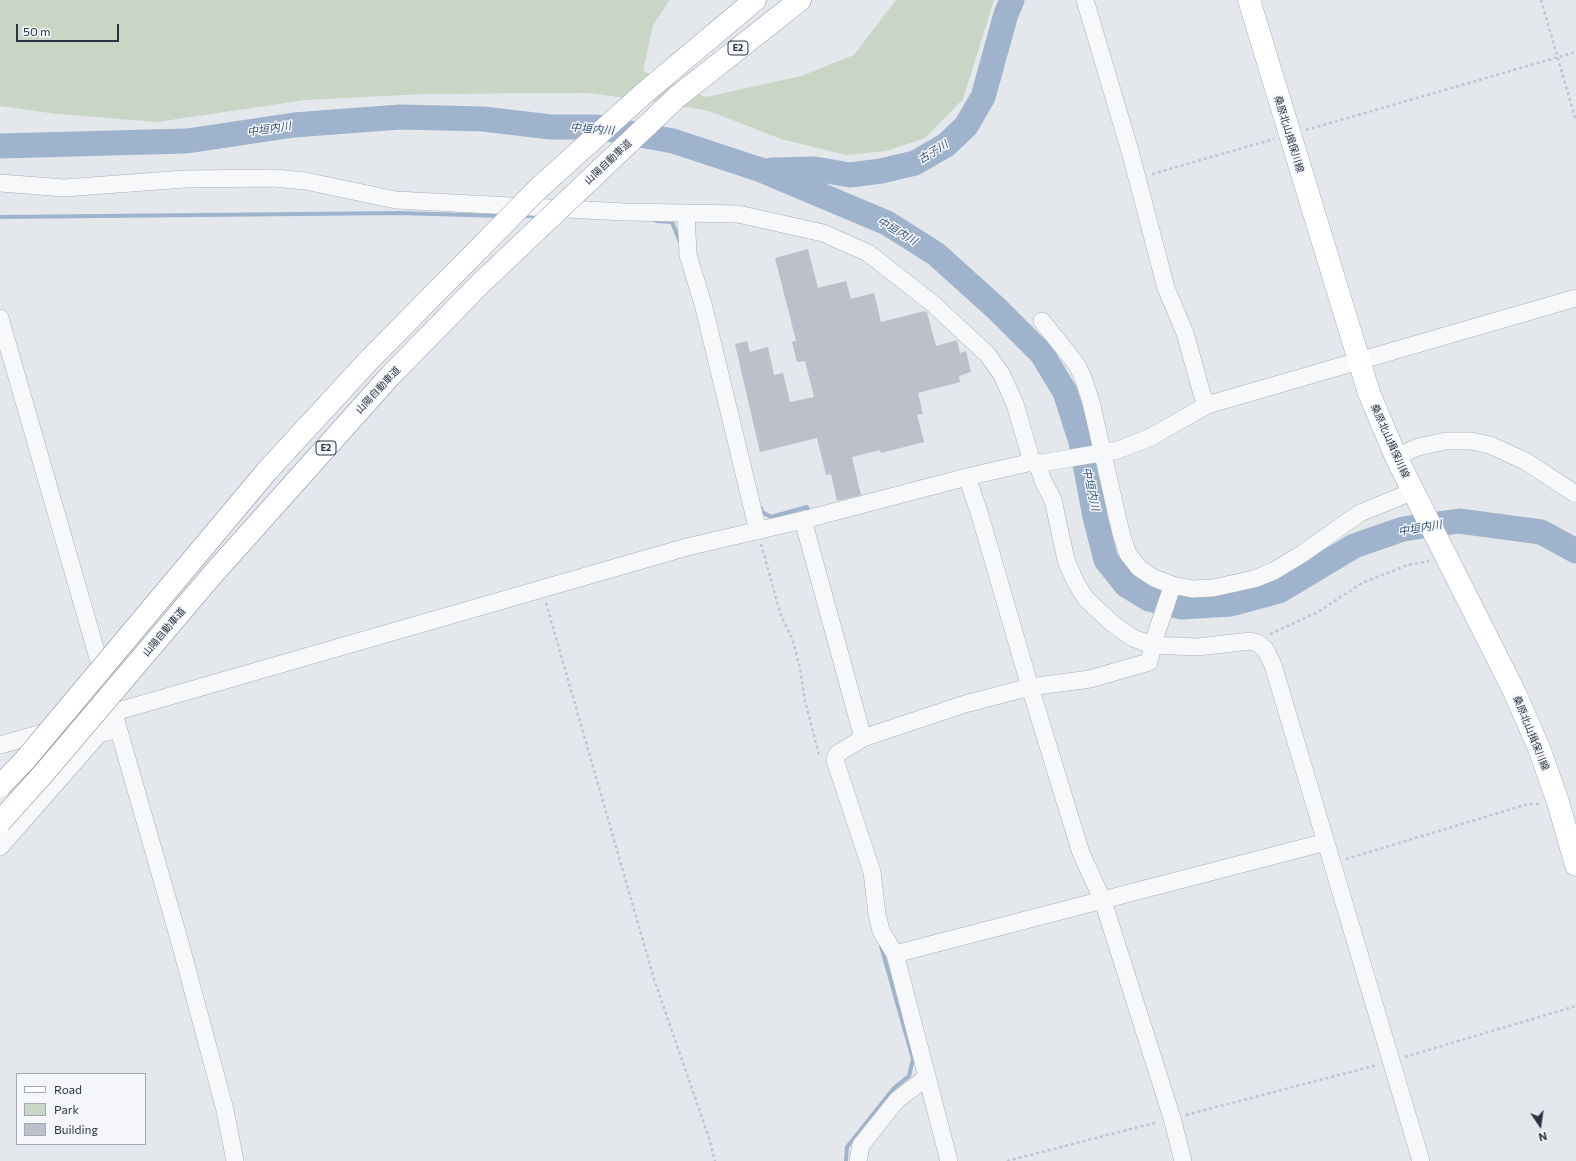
<!DOCTYPE html>
<meta charset="utf-8">
<style>
body{margin:0}
#map{position:relative;width:1576px;height:1161px;overflow:hidden;background:#e4e7ec;font-family:Commissioner,sans-serif}
canvas{display:block}
.legend{position:absolute;left:16px;top:1073px;width:130px;height:72px;box-sizing:border-box;background:#f4f6f9;border:1px solid #a4a8b1;margin:0;padding:5px 7px;list-style:none;font-size:12px;color:#2b3445}
.legend li{display:flex;align-items:center;gap:8px;height:20px}
.legend b{width:20px;border:1px solid #a4a8b1}
.north{position:absolute;left:1520px;top:1105px;width:40px;height:40px;-webkit-text-stroke:3px #f4f6f9;paint-order:stroke;rotate:167deg;font-size:11px;font-weight:700;line-height:16px;text-align:center;color:#2b3445}
.north::after{content:'';display:block;margin:auto;width:14px;height:18px;background:#2b3445;clip-path:polygon(50% 0,100% 100%,50% 72%,0 100%)}
.scale{position:absolute;left:16px;top:24px;width:103px;height:18px;box-sizing:border-box;border:2px solid #2b3445;border-top:0;padding-left:5px;font-size:12px;line-height:14px;white-space:nowrap;color:#2b3445;-webkit-text-stroke:3px #f4f6f9;paint-order:stroke}
</style>
<div id="map">
<canvas width="1576" height="1161"></canvas>
<ul class="legend">
<li><b style="height:5px;background:#fff"></b>Road</li>
<li><b style="height:11px;background:#c9d6c5"></b>Park</li>
<li><b style="height:11px;background:#bbc0ca"></b>Building</li>
</ul>
<div class="north">N</div>
<div class="scale">50 m</div>
</div>
<script>
const g = document.querySelector('canvas').getContext('2d');
g.lineJoin = 'round';
function paint(path, color) { g.fillStyle = color; g.fill(path, 'evenodd'); }
const shape = rows => new Path2D(rows.map(r => 'M' + r).join(''));
function trace(path, color, width, dash) { g.strokeStyle = color; g.lineWidth = width; g.lineCap = dash ? 'butt' : 'round'; g.setLineDash(dash || []); g.stroke(path); }
function write(font, color, halo, rows, align = 'center') {
  g.font = font + ' Commissioner,"Noto Sans JP",sans-serif'; g.lineWidth = 3; g.setLineDash([]); g.textBaseline = 'middle'; g.strokeStyle = halo; g.fillStyle = color; for (const [text, x, y, turn = 0] of rows) {
    g.save(); g.translate(x, y); g.rotate((+turn || 0) * Math.PI / 180); g.textAlign = isNaN(turn) ? turn : align; if (halo) g.strokeText(text, 0, 0); g.fillText(text, 0, 0); g.restore();
  }
}
paint(shape([
 [0,0,670,0,653,25,643,71,706,97,801,76,854,55,896,0,994,0,963,99,925,138,886,151,846,155,781,139,709,111,651,101,587,93,425,94,306,100,157,122,57,114,0,106]
]), '#c9d6c5');
trace(shape([
 [523,216,540,216],
 [0,217,401,213,500,216],
 [656,221,672,222,680,242],
 [761,508,762,512,771,517,807,507,809,515],
 [846,1161,847,1147,894,1088,909,1076,913,1059,881,946]
]), '#9fb4cc', 4);
trace(shape([
 [0,146,187,141,294,125,400,117,483,119,551,127,597,127,673,141,761,170,887,223,936,254,997,309,1042,354,1065,392,1081,442,1095,517,1106,560,1126,585,1149,599,1182,607,1231,604,1279,591,1354,546,1403,529,1459,521,1541,532,1576,551],
 [772,170,815,169,850,175,881,171,915,163,946,145,966,126,983,97,1006,14,1012,0]
]), '#9fb4cc', 25);
paint(shape([
 [808,249,818,288,846,281,851,299,874,293,881,322,925,311,927,312,936,346,957,340,960,353,966,351,971,372,959,376,960,382,918,393,923,414,917,415,924,442,881,453,880,450,852,457,861,495,837,501,831,474,826,475,817,438,760,452,735,344,747,341,750,352,768,347,774,375,783,373,790,402,814,397,805,361,797,362,792,342,796,341,775,258]
]), '#bbc0ca');
const minor = shape([
 [1085,0,1130,151,1166,288,1185,333,1202,394,1207,405],
 [0,183,64,188,185,179,274,178,305,181,396,200,625,212,738,214,823,233,868,253,932,303,988,355,1002,375,1015,404,1032,462,1039,468,1043,481,1053,500,1066,560,1076,583,1086,599,1113,624,1133,638,1152,645,1198,647,1250,641,1258,643,1265,649,1273,665,1421,1161],
 [686,213,688,255,703,304,758,531],
 [0,318,179,939,225,1110,235,1161],
 [1396,457,1418,447,1446,441,1471,441,1490,445,1525,461,1576,494],
 [967,477,979,512,1030,687,1081,853,1103,901,1172,1118,1183,1161],
 [803,520,863,738],
 [1172,585,1192,589,1213,588,1254,579,1274,571,1302,554,1360,513,1414,491],
 [0,745,687,547,803,520,967,477,1032,462,1042,463,1118,450,1151,437,1207,405,1576,298],
 [0,847,99,734,118,729],
 [895,954,881,931,877,914,872,872,835,760,837,754,863,738,965,704,1030,687,1090,679,1149,662,1155,637,1171,590,1172,585,1154,578,1139,568,1128,554,1121,533,1091,402,1084,380,1077,365,1042,321],
 [858,1161,861,1145,897,1100,926,1078],
 [949,1161,895,954,1326,842]
]);
const major = shape([
 [1249,0,1369,393,1396,457,1514,691,1539,748,1558,802,1576,865]
]);
const highway = shape([
 [643,94,755,0],
 [677,97,800,0]
]);
trace(minor, '#a9aeb7', 18);
trace(major, '#a3abb8', 23);
trace(highway, '#8b94a3', 23);
trace(shape([
 [1541,0,1576,121],
 [1306,130,1576,52],
 [1152,174,1274,139],
 [761,544,781,616,792,638,800,668,805,701,819,755,822,755],
 [546,603,654,979,709,1138,715,1161],
 [1270,634,1318,612,1362,583,1408,565,1429,561],
 [1346,859,1528,804,1541,804],
 [1405,1057,1576,1006],
 [1186,1115,1377,1065],
 [1007,1161,1158,1122]
]), '#c2c5cb', 2.5, [3, 3]);
trace(minor, '#f7f8fa', 17);
trace(major, '#fff', 22);
trace(highway, '#fff', 22);
const highwayBridge = shape([
 [0,786,25,760,267,471,370,359,540,187,643,94],
 [0,822,44,773,213,574,390,376,479,285,677,97]
]);
trace(highwayBridge, '#8b94a3', 23, []);
trace(highwayBridge, '#fff', 22);
for (const [x, y, w] of [
 [738,48,20],
 [326,448,20]
]) { const box = new Path2D(); box.roundRect(x - w / 2, y - 7, w, 14, 3); g.fillStyle = '#f4f6f9'; g.fill(box); trace(box, '#2b3445', 1); }
write('bold 9px', '#2b3445', null, [
 ["E2",738,48],
 ["E2",326,448]
]);
write('10px', '#2b3445', '#f4f6f9', [
 ["桑原北山揖保川線",1289,134,73],
 ["山陽自動車道",608,162,-43],
 ["山陽自動車道",378,390,-47],
 ["桑原北山揖保川線",1390,441,66],
 ["山陽自動車道",164,632,-50],
 ["桑原北山揖保川線",1531,733,68]
]);
write('italic 11px', '#34527a', '#f4f6f9', [
 ["中垣内川",269,129,-8],
 ["中垣内川",592,129,5],
 ["古子川",933,152,-32],
 ["中垣内川",897,231,30],
 ["中垣内川",1091,489,78],
 ["中垣内川",1420,528,-10]
]);
</script>
